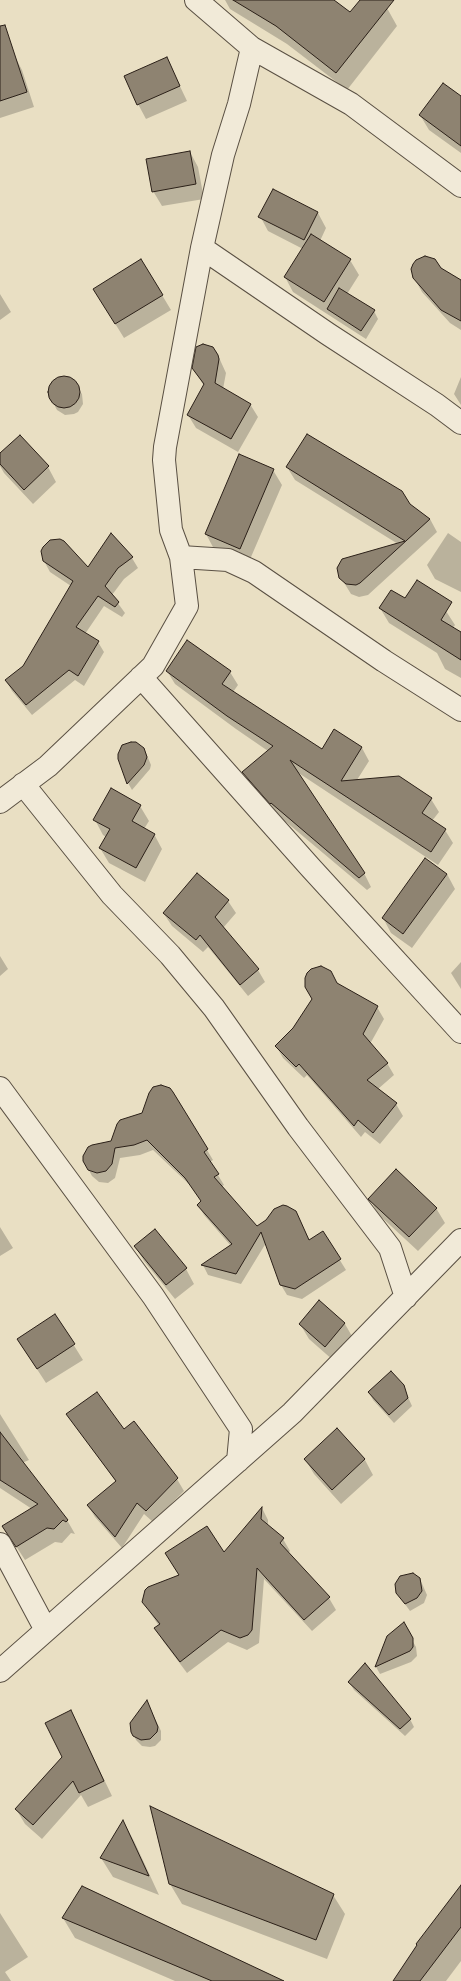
<!DOCTYPE html>
<style>
body{margin:0}
canvas{display:block;background:#e9dfc3}
</style>
<canvas width="461" height="1981"></canvas>
<script>
const g = document.querySelector('canvas').getContext('2d');
g.lineJoin = 'round';
function paint(path, color) { g.fillStyle = color; g.fill(path, 'evenodd'); }
const shape = rows => new Path2D(rows.map(r => 'M' + r).join(''));
function trace(path, color, width, dash) { g.strokeStyle = color; g.lineWidth = width; g.lineCap = dash ? 'butt' : 'round'; g.setLineDash(dash || []); g.stroke(path); }
paint(shape([
 [225,0,332,0,350,14,361,0,377,0,387,8,397,26,347,90,287,44,230,9],
 [14,55,22,70,34,107,0,118,0,59],
 [167,59,187,101,146,119,138,104],
 [461,97,461,153,429,130,420,115],
 [190,152,198,167,204,199,162,206,153,191],
 [273,190,318,213,326,228,320,241,350,260,359,275,347,294,374,311,378,319,366,339,293,292,285,277,303,249,268,231,260,216],
 [440,269,461,281,461,330,450,323,422,292,414,278],
 [0,294,11,312,0,320],
 [162,295,171,310,124,338,103,304],
 [216,351,226,373,223,389,250,404,258,417,238,452,196,428,188,415,204,386,193,368],
 [461,377,461,405,454,394],
 [61,378,70,379,82,394,83,404,78,412,74,414,65,415,57,410,50,397,50,387,52,383],
 [0,455,48,467,56,482,33,504,4,473,0,466],
 [240,456,273,470,282,485,248,564,214,549,206,534],
 [287,467,409,504,430,519,437,532,368,595,359,597,351,594,338,573,398,544,295,480],
 [448,533,461,542,461,592,435,579,427,565],
 [132,558,138,568,124,579,112,595,125,613,122,617,104,606,85,634,98,642,104,652,84,686,75,680,32,715,12,691,6,681,24,666,71,586,50,572,44,561,88,568],
 [406,600,446,611,455,625,453,628,461,633,461,678,445,669,437,653,389,623,380,608],
 [167,671,230,672,238,685,233,692,322,751,335,731,362,748,369,761,357,780,431,799,439,812,432,821,445,830,453,843,438,865,297,772,364,873,371,887,367,890,279,816,251,785,243,772,268,751,236,729,175,684],
 [144,748,151,765,150,769,132,790,128,783],
 [111,790,140,806,149,821,144,829,154,834,162,849,145,882,109,863,100,848,106,837,103,835,95,820],
 [447,874,455,889,412,948,391,933,383,918],
 [228,901,236,913,223,928,258,970,265,982,248,996,208,947,203,952,172,926,164,914],
 [0,956,8,969,0,976],
 [461,962,461,989,451,973],
 [338,985,377,1007,384,1019,370,1044,387,1063,394,1075,378,1089,396,1104,403,1116,380,1144,365,1132,361,1137,307,1075,304,1078,283,1058,276,1046],
 [173,1093,213,1160,210,1162,224,1185,221,1187,257,1227,301,1223,310,1241,323,1233,346,1270,302,1299,287,1295,281,1285,266,1243,241,1284,208,1275,203,1265,231,1246,204,1215,198,1205,202,1202,193,1188,153,1150,140,1155,120,1158,115,1178,108,1183,99,1182,92,1176,86,1165,143,1113],
 [370,1199,436,1208,445,1223,418,1251,378,1214],
 [0,1227,13,1248,0,1256],
 [135,1246,186,1269,194,1284,175,1299,144,1261],
 [320,1302,345,1324,353,1338,334,1361,309,1339,300,1324],
 [55,1315,83,1360,46,1383,18,1340],
 [403,1386,412,1406,394,1423,373,1400,369,1392],
 [0,1414,29,1460,22,1463,67,1520,75,1534,71,1533,62,1543,55,1542,25,1560,12,1540,32,1509,0,1488],
 [67,1414,124,1430,177,1479,184,1491,153,1522,144,1514,122,1548,95,1517,88,1506,116,1482],
 [337,1430,365,1460,373,1475,341,1504,314,1474,305,1459],
 [262,1508,268,1520,268,1526,283,1539,290,1551,288,1553,329,1598,336,1610,312,1631,264,1579,259,1643,247,1650,228,1642,187,1673,163,1641,156,1629,159,1626,143,1602,180,1576,224,1554],
 [420,1579,427,1595,424,1603,410,1611,397,1593],
 [403,1624,416,1647,417,1656,411,1662,380,1674,376,1667,388,1637],
 [349,1682,410,1719,414,1727,405,1736,354,1690],
 [147,1702,161,1731,161,1740,155,1746,150,1747,142,1746,136,1740,132,1731,131,1723],
 [71,1711,112,1796,88,1807,81,1795,42,1839,25,1824,16,1809,63,1757],
 [123,1822,134,1841,159,1895,113,1877,101,1858],
 [170,1884,333,1895,345,1914,327,1959,182,1904],
 [461,1887,461,1961,446,1981,394,1981],
 [0,1913,28,1957,5,1972,11,1981,0,1981],
 [63,1918,276,1981,175,1981,75,1938]
]), '#0003');
const building = shape([
 [233,0,334,0,350,12,360,0,394,0,336,73,276,26,233,0],
 [5,25,27,92,0,101,0,26,5,25],
 [167,57,180,86,137,105,124,76,167,57],
 [443,83,461,96,461,146,419,115,443,83],
 [190,151,196,184,152,192,146,159,190,151],
 [273,189,318,212,304,240,258,217,273,189],
 [311,234,351,259,324,302,284,277,311,234],
 [425,256,435,259,441,268,461,280,461,321,441,310,413,278,411,269,413,264,416,260,425,256],
 [141,259,163,295,115,324,93,289,141,259],
 [339,288,375,310,361,331,327,309,339,288],
 [203,344,213,347,218,355,219,359,215,383,251,404,231,439,187,415,204,384,192,368,196,347,203,344],
 '48 392a16 16 0 1 1 32 0a16 16 0 1 1-32 0Z',
 [307,434,402,491,410,504,430,519,360,583,356,585,346,584,339,578,337,568,342,559,405,541,286,467,307,434],
 [20,435,49,466,24,490,0,464,0,453,20,435],
 [239,454,274,469,240,549,205,534,239,454],
 [111,533,133,557,118,568,105,586,119,602,115,607,98,596,76,627,99,641,78,676,69,670,26,705,5,680,23,666,73,581,43,561,41,551,43,547,50,540,60,539,64,541,88,567,111,533],
 [417,580,452,602,441,620,461,632,461,660,379,608,391,590,405,598,417,580],
 [187,640,231,671,222,684,322,749,334,729,362,747,341,781,399,776,432,798,422,813,446,829,431,852,290,760,365,873,359,878,271,803,270,804,242,772,273,746,227,716,166,671,187,640],
 [131,742,136,742,144,748,147,757,144,765,127,784,118,759,118,754,122,745,131,742],
 [111,788,141,805,132,821,155,834,136,868,99,848,110,829,93,820,111,788],
 [425,858,447,874,403,934,382,918,425,858],
 [197,873,229,900,215,917,259,969,240,985,200,935,196,940,163,913,197,873],
 [321,966,331,971,337,983,378,1006,363,1034,388,1063,367,1080,397,1103,373,1133,358,1120,354,1126,299,1064,296,1067,275,1046,293,1028,312,999,305,987,305,978,307,973,311,969,321,966],
 [161,1085,170,1088,173,1092,208,1149,204,1152,219,1174,214,1177,257,1226,266,1220,274,1209,283,1205,287,1206,296,1211,309,1240,323,1231,341,1259,295,1289,280,1285,261,1232,236,1274,201,1265,232,1244,197,1205,201,1201,185,1178,147,1140,134,1145,115,1148,112,1164,106,1171,97,1173,88,1170,83,1161,83,1156,88,1147,92,1145,111,1141,117,1124,120,1120,142,1113,149,1093,153,1087,161,1085],
 [396,1169,437,1208,409,1237,368,1199,396,1169],
 [155,1229,187,1268,166,1285,134,1246,155,1229],
 [319,1300,345,1323,325,1347,299,1324,319,1300],
 [55,1314,75,1344,37,1369,17,1339,55,1314],
 [391,1371,404,1385,408,1398,389,1415,368,1392,391,1371],
 [97,1392,124,1429,134,1421,178,1478,146,1511,137,1503,115,1537,87,1505,116,1481,66,1414,97,1392],
 [337,1428,365,1459,332,1490,304,1459,337,1428],
 [0,1432,68,1520,66,1522,63,1520,54,1529,47,1528,16,1547,2,1526,38,1504,0,1480,0,1432],
 [262,1507,261,1519,284,1538,280,1543,330,1597,304,1620,257,1568,252,1630,248,1635,240,1638,221,1630,180,1662,154,1628,160,1624,142,1602,145,1590,148,1587,179,1575,165,1553,207,1526,224,1552,262,1507],
 [413,1573,420,1578,422,1591,417,1598,405,1604,396,1593,395,1584,400,1576,413,1573],
 [404,1622,413,1638,413,1647,410,1651,375,1667,387,1636,404,1622],
 [365,1663,411,1719,400,1729,348,1682,365,1663],
 [147,1700,158,1727,157,1732,150,1739,141,1740,133,1736,131,1732,130,1723,147,1700],
 [71,1710,104,1781,79,1793,73,1781,33,1825,15,1809,62,1757,45,1723,71,1710],
 [150,1806,334,1894,316,1940,169,1884,150,1806],
 [123,1820,149,1876,100,1858,123,1820],
 [461,1885,461,1927,420,1981,393,1981,417,1945,416,1944,461,1885],
 [82,1886,284,1981,212,1981,62,1918,82,1886]
]);
paint(building, '#8e8371');
trace(building, '#2b2018', 1);
const minor = shape([
 [252,48,351,104,461,186],
 [202,248,328,334,437,405,461,423],
 [181,557,228,560,254,572,384,661,461,710],
 [141,677,310,867,461,1032],
 [23,784,112,895,170,955,214,1008,298,1127,390,1248,406,1297],
 [0,802,48,766,153,666,187,606,181,557,171,530,164,460,165,447,202,248,223,155,239,104,252,48,196,0],
 [0,1088,153,1296,241,1429,238,1461],
 [0,1544,46,1630],
 [0,1671,292,1413,461,1240]
]);
trace(minor, '#5a5043', 24);
trace(minor, '#f1ead8', 22);
</script>
